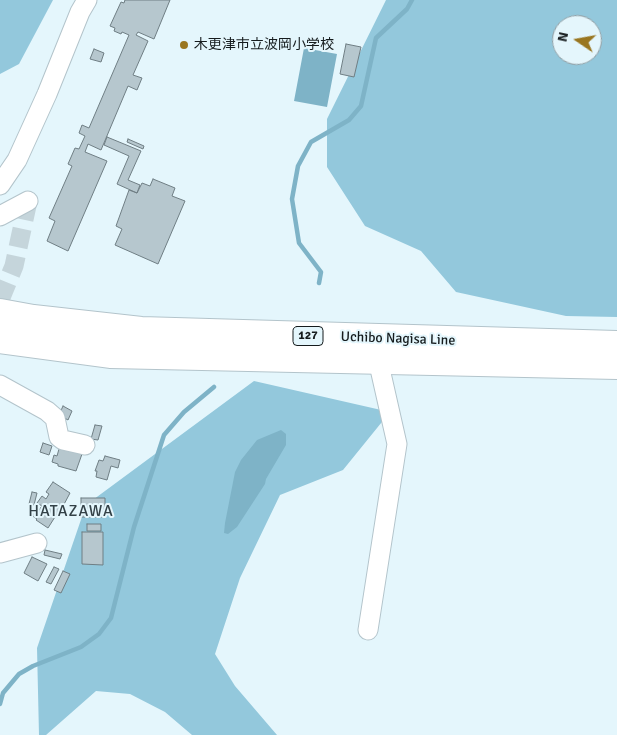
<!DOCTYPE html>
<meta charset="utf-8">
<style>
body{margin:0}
#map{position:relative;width:617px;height:735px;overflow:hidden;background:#e4f6fc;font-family:Signika,sans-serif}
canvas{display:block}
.north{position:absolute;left:552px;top:15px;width:50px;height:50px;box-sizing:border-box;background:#e4f6fc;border:1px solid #919ea3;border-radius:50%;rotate:282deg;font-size:14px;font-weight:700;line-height:20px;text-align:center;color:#151b1d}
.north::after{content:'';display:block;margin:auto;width:18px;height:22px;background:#997620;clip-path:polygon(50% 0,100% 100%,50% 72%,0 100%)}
</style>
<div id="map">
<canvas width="617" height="735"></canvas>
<div class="north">N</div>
</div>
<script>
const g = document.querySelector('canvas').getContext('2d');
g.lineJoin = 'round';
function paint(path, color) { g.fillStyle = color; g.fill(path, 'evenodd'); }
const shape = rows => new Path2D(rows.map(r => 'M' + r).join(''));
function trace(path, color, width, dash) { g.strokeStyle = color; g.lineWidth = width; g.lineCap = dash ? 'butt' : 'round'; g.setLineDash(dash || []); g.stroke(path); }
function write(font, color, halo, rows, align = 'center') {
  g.font = font + ' Signika,"Noto Sans JP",sans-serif'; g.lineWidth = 4; g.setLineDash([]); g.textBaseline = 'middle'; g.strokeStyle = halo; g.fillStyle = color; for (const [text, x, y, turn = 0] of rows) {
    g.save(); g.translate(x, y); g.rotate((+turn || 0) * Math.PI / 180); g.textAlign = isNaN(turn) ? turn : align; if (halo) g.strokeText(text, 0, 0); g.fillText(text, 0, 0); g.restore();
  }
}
paint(shape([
 [0,0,53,0,19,64,0,74],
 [386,0,617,0,617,317,566,316,456,292,421,251,365,226,327,167,327,119],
 [562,25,592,25,592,55,562,55],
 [254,381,390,412,343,470,280,495,240,578,215,654,235,686,277,735,192,735,165,712,130,694,96,691,46,735,39,735,37,648,86,505]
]), '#93c8dc');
paint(shape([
 [304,48,337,54,327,107,294,101],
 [281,430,286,434,286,445,266,479,265,484,237,527,228,534,224,533,225,523,235,472,241,460,257,440]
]), '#7eb3c7');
trace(shape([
 [319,283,321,272,299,243,292,199,298,166,311,142,349,120,361,106,376,38,407,9,412,0],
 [0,704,3,693,19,674,33,666,81,647,99,634,111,618,134,527,164,435,184,412,214,387]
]), '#7eb3c7', 4.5);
const building = shape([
 [125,0,170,0,154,39,138,32,136,35,148,41,133,75,142,78,137,90,128,86,101,150,88,144,85,152,107,161,68,251,47,241,55,221,49,218,72,166,68,164,75,148,79,149,85,136,79,133,82,125,89,128,129,35,122,32,121,34,114,31,115,28,110,26,121,2,124,3,125,0],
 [346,44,361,47,354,77,340,74,346,44],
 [94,49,104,53,101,62,90,59,94,49],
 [107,137,141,151,128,180,140,185,137,193,117,184,129,156,104,145,107,137],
 [128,139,144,146,143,149,127,142,128,139],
 [153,179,175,188,172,196,185,201,158,264,115,245,122,229,116,226,129,190,137,193,142,183,150,186,153,179],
 [63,406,72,411,68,420,59,415,63,406],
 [95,425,102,426,98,440,91,439,95,425],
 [61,442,82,454,76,471,58,466,58,464,52,462,54,455,57,456,61,442],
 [43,443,52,446,49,455,40,452,43,443],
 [105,456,120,460,118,468,111,466,107,480,96,477,97,471,95,471,99,460,103,461,105,456],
 [53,482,70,493,61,510,60,509,48,528,36,520,37,519,31,515,35,509,38,511,42,506,37,503,42,496,46,499,49,494,46,492,53,482],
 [32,492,37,493,34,505,29,504,32,492],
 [81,498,105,498,105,517,81,517,81,498],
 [87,524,101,524,101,531,87,531,87,524],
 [82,532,103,532,103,565,82,564,82,532],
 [45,550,62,554,60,559,44,555,45,550],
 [32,557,47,564,38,581,24,573,32,557],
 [54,567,59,569,51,584,46,582,54,567],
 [63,571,70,574,61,593,54,590,63,571]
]);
paint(building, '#b6c7ce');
trace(building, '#6f7e84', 1);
trace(shape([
 [0,300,14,266,28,201]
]), '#c5d5db', 19, [19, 9]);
const minor = shape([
 [0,185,17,160,47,94,80,12,87,0],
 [0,216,28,201],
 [0,385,47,411,55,418,59,437,63,440,85,445],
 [0,553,37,543],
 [368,630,397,444,378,360]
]);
const highway = shape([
 [0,313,33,319,141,331,617,345],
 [0,339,110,354,617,365]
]);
trace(minor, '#b3c4cb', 21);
trace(highway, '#b3c4cb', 30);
trace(minor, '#fff', 19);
trace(highway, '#fff', 28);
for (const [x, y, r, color] of [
 [184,45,5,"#997620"]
]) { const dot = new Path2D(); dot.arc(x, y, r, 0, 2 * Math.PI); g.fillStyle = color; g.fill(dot); trace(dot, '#e4f6fc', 2); }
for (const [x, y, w] of [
 [308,336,30]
]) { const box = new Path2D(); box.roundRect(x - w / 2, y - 9.5, w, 19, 4); g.fillStyle = '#e4f6fc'; g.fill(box); trace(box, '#151b1d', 1); }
write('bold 12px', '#151b1d', null, [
 ["127",308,336]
]);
write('14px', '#151b1d', '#e4f6fc', [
 ["木更津市立波岡小学校",194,45]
], 'left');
write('14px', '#151b1d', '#e4f6fc', [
 ["Uchibo Nagisa Line",398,339,2]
]);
g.letterSpacing = '1px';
write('16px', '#334147', '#e4f6fc', [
 ["HATAZAWA",71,512]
]);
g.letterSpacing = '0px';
</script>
